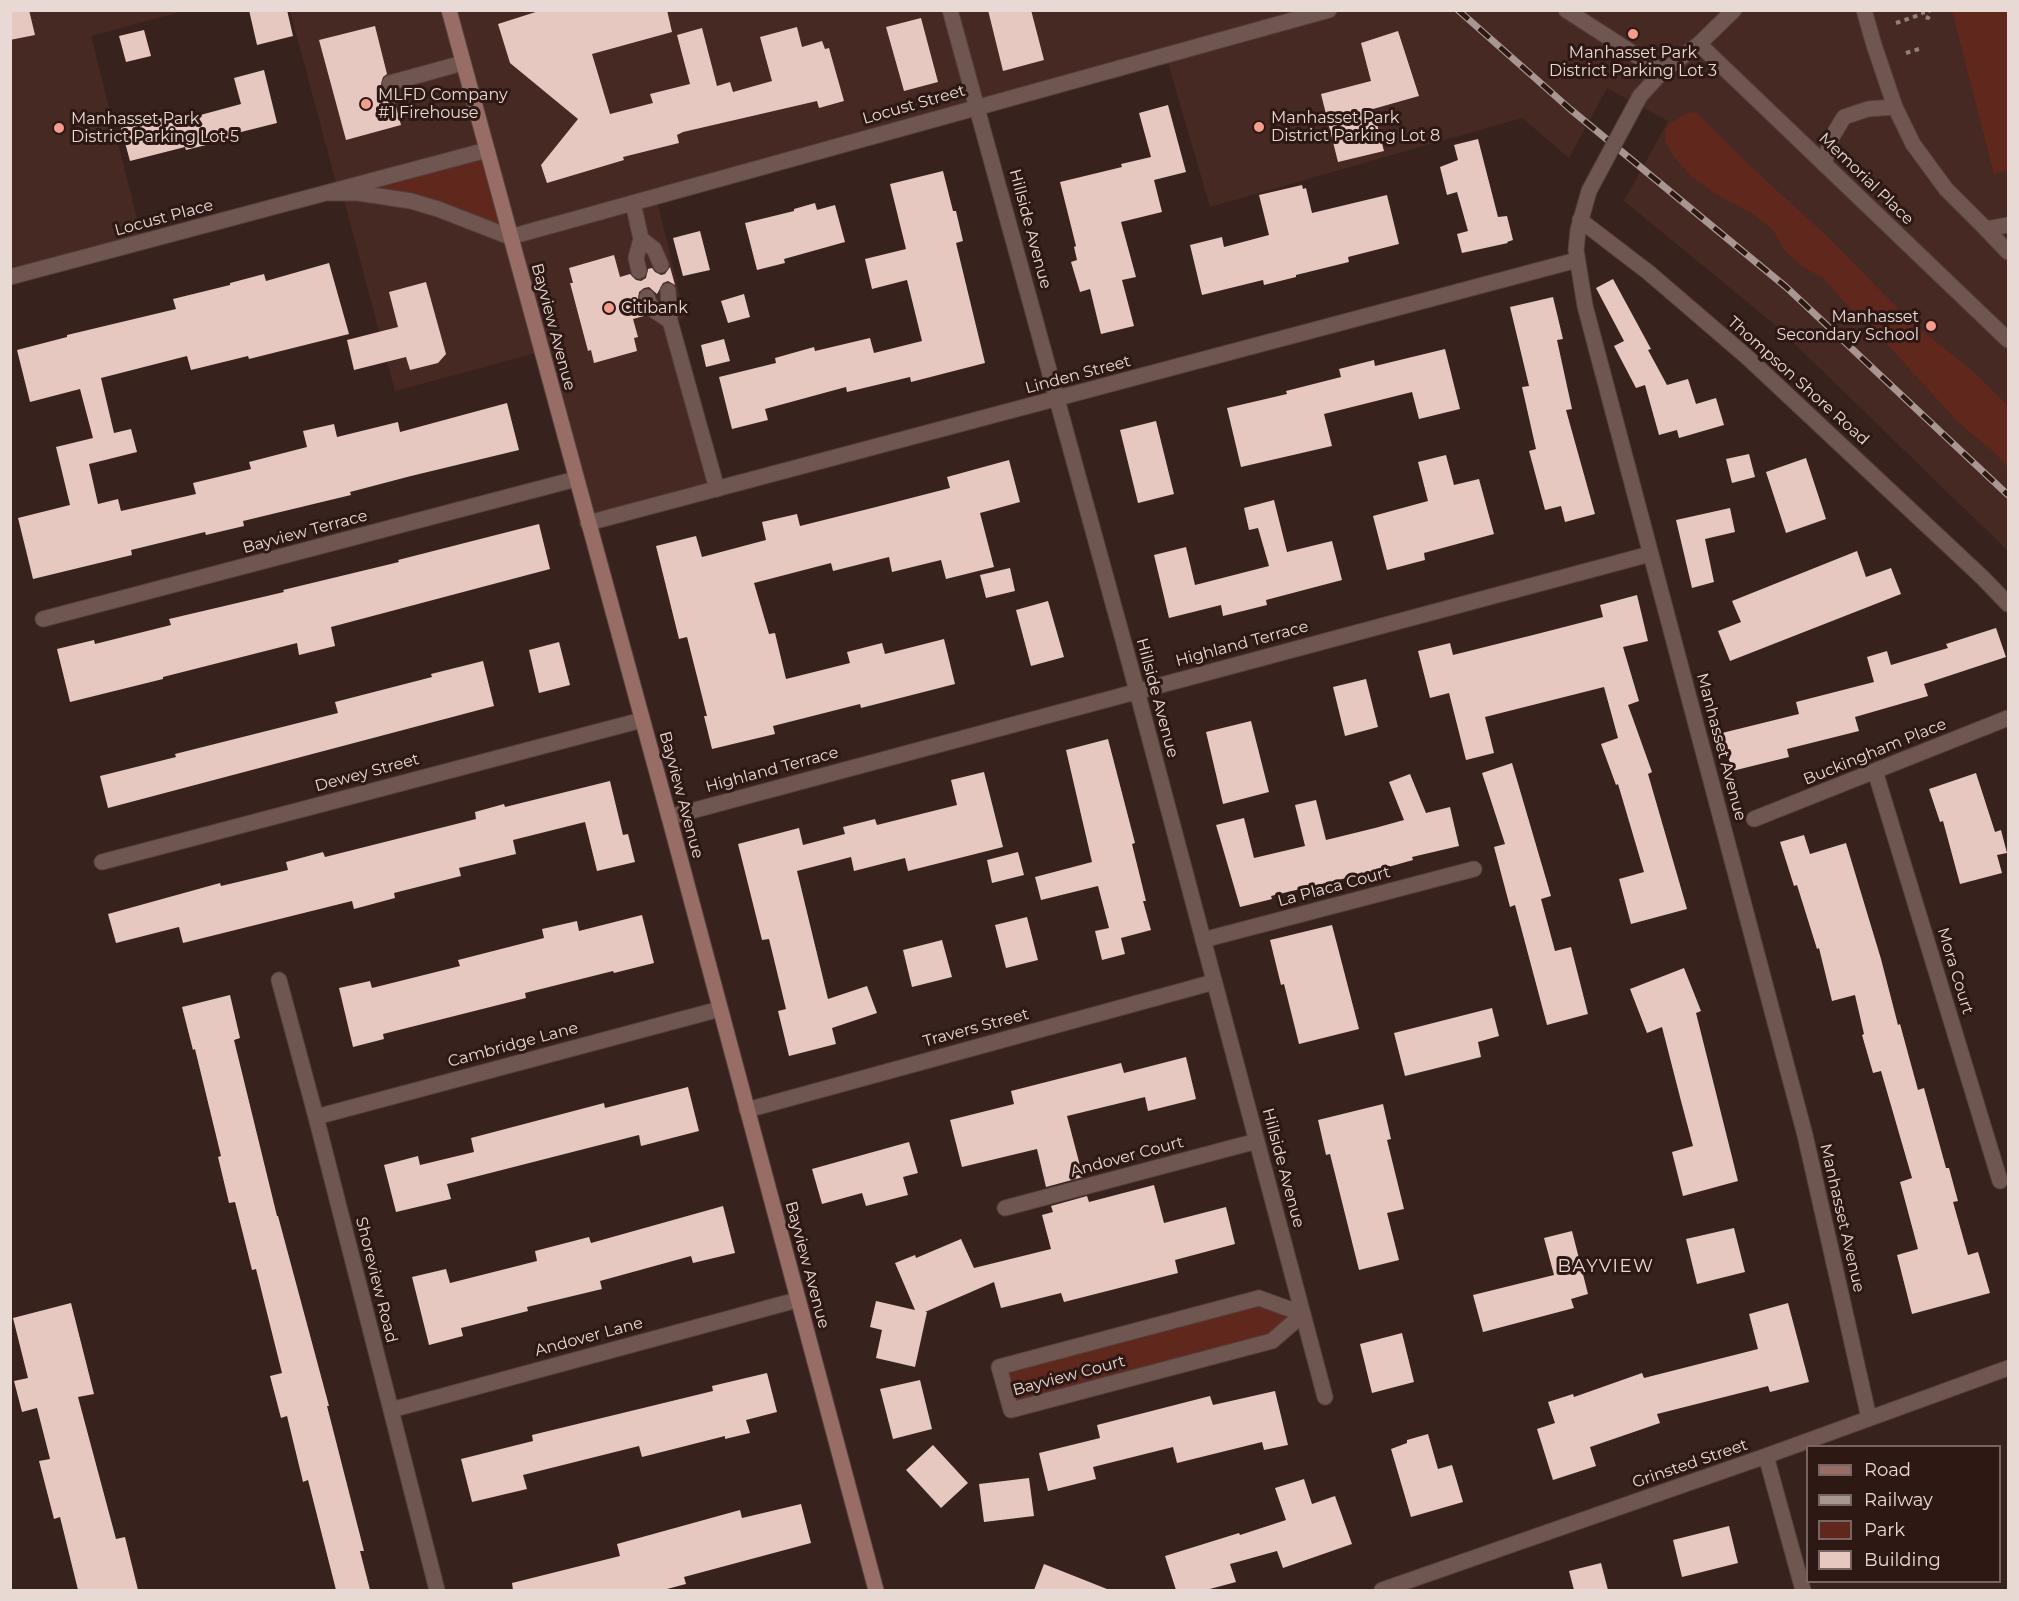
<!DOCTYPE html>
<style>
body{margin:0}
#map{position:relative;width:2019px;height:1601px;overflow:hidden;background:#38221d;font-family:Montserrat,sans-serif}
canvas{display:block}
.frame{position:absolute;inset:0;border:12px solid #e8d9d5;pointer-events:none}
.legend{position:absolute;left:1806px;top:1445px;width:195px;height:138px;box-sizing:border-box;background:#2d1814;border:2px solid #786561;margin:0;padding:8px 10px;list-style:none;font-size:18px;color:#e8d9d5}
.legend li{display:flex;align-items:center;gap:12px;height:30px}
.legend b{width:30px;border:2px solid #786561}
</style>
<div id="map">
<canvas width="2019" height="1601"></canvas>
<div class="frame"></div>
<ul class="legend">
<li><b style="height:8px;background:#976d65"></b>Road</li>
<li><b style="height:8px;background:#a79691"></b>Railway</li>
<li><b style="height:16px;background:#60271c"></b>Park</li>
<li><b style="height:16px;background:#e6c8c1"></b>Building</li>
</ul>
</div>
<script>
const g = document.querySelector('canvas').getContext('2d');
g.lineJoin = 'round';
function paint(path, color) { g.fillStyle = color; g.fill(path, 'evenodd'); }
const shape = rows => new Path2D(rows.map(r => 'M' + r).join(''));
function trace(path, color, width, dash) { g.strokeStyle = color; g.lineWidth = width; g.lineCap = dash ? 'butt' : 'round'; g.setLineDash(dash || []); g.stroke(path); }
function write(font, color, halo, rows, align = 'center') {
  g.font = font + ' Montserrat,sans-serif'; g.lineWidth = 6; g.setLineDash([]); g.textBaseline = 'middle'; g.strokeStyle = halo; g.fillStyle = color; for (const [text, x, y, turn = 0] of rows) {
    g.save(); g.translate(x, y); g.rotate((+turn || 0) * Math.PI / 180); g.textAlign = isNaN(turn) ? turn : align; if (halo) g.strokeText(text, 0, 0); g.fillText(text, 0, 0); g.restore();
  }
}
paint(shape([
 [11,11,184,11,91,36,143,242,11,278],
 [290,11,2008,11,2008,551,1774,324,1624,201,1668,121,1607,88,1569,158,1522,118,1210,207,1166,56,656,196,685,317,671,321,717,489,588,523,540,352,395,391,341,189,338,190]
]), '#462923');
paint(shape([
 [1952,11,2008,11,2008,170,1994,174],
 [1696,112,1761,176,1830,239,1907,318,1977,375,2008,406,2008,468,1995,453,1958,422,1887,344,1849,307,1823,278,1802,266,1785,251,1773,230,1753,214,1714,193,1692,177,1674,157,1666,143,1665,132,1668,125,1687,113],
 [487,150,510,237,341,189],
 [1259,1298,1303,1314,1272,1341,1011,1410,999,1367]
]), '#60271c');
paint(shape([
 [10,10,29,10,35,35,10,40],
 [249,10,287,10,293,36,257,45],
 [542,10,667,10,672,32,592,54,610,114,653,103,650,94,690,84,677,35,702,28,717,86,730,82,733,92,772,81,760,37,797,27,802,47,822,41,825,49,829,48,844,101,819,108,817,101,683,132,677,135,679,143,623,157,624,160,547,183,541,165,578,119,510,63,498,24],
 [988,10,1031,10,1044,60,1003,71],
 [921,18,938,82,904,91,886,27],
 [375,26,387,74,383,77,381,85,384,90,392,92,401,125,346,140,319,40],
 [144,30,151,56,126,62,119,36],
 [1398,31,1419,96,1373,109,1384,151,1338,162,1321,94,1371,81,1361,43],
 [264,70,277,123,229,135,230,139,186,150,185,147,130,161,121,128,170,116,171,123,241,104,234,78],
 [1168,105,1186,172,1154,180,1162,212,1121,222,1136,277,1122,280,1134,326,1101,334,1090,289,1080,292,1071,262,1077,260,1074,247,1076,246,1060,182,1122,167,1121,164,1151,157,1139,113],
 [1478,139,1498,217,1507,216,1513,240,1507,242,1508,243,1462,253,1457,234,1468,231,1457,192,1447,195,1440,167,1458,160,1454,145],
 [943,171,953,211,956,211,963,241,956,243,985,363,911,382,910,377,847,392,846,387,765,409,768,420,732,429,719,377,776,363,775,358,814,347,815,351,870,338,874,353,922,341,907,280,872,289,865,259,906,249,890,184],
 [1302,185,1303,189,1306,188,1312,213,1387,195,1399,244,1348,257,1349,262,1296,275,1296,277,1264,285,1263,280,1202,295,1190,245,1222,237,1224,247,1269,235,1259,195],
 [815,203,817,210,835,205,845,242,784,259,785,263,757,270,745,223,794,211,794,209],
 [700,231,710,270,683,276,673,238],
 [614,255,620,277,630,274,636,280,641,281,646,278,648,269,652,268,655,272,661,275,665,274,670,267,675,285,668,281,663,283,657,294,649,287,644,288,639,292,638,300,644,316,633,319,638,337,634,338,637,351,594,363,591,350,588,351,570,283,573,283,569,268],
 [329,263,349,334,249,359,248,356,191,370,187,356,101,378,114,433,131,429,137,452,89,464,98,504,118,499,121,511,196,494,193,483,251,469,249,462,307,447,303,431,334,424,337,437,398,422,400,432,507,403,519,450,411,476,350,492,351,495,243,521,244,526,206,535,205,532,131,550,132,555,33,579,18,518,70,505,56,447,93,438,80,389,30,402,17,350,67,337,67,335,176,309,173,299,230,285,230,283,264,274,266,281],
 [1613,279,1651,349,1648,350,1667,385,1688,379,1696,404,1716,398,1724,425,1679,438,1677,430,1659,435,1645,385,1636,388,1614,346,1624,341,1596,288],
 [426,282,446,354,438,363,410,370,406,357,354,370,347,340,398,327,389,292],
 [744,294,750,317,728,323,721,301],
 [1553,297,1563,339,1557,340,1572,409,1566,410,1595,514,1565,522,1561,506,1545,510,1529,451,1536,449,1522,387,1529,386,1510,307],
 [724,339,730,361,706,367,701,345],
 [1445,349,1460,409,1419,419,1412,392,1324,414,1332,446,1241,467,1227,408,1287,394,1286,391,1341,377,1339,369,1374,360,1375,366],
 [1156,421,1174,494,1138,503,1120,430],
 [1749,454,1755,477,1732,483,1726,459],
 [1446,455,1454,485,1479,479,1494,534,1424,553,1425,560,1387,570,1373,516,1428,501,1418,462],
 [1806,458,1826,519,1786,533,1766,472],
 [1009,460,1020,502,980,513,994,567,946,579,941,560,892,572,889,557,833,571,831,563,754,583,769,634,775,633,786,679,850,663,847,652,882,643,885,654,944,639,955,684,861,708,860,704,773,726,775,734,712,749,704,716,707,716,687,637,679,639,656,546,696,536,702,557,766,540,762,522,797,514,800,526,876,507,950,488,947,477],
 [1274,500,1287,552,1332,541,1342,580,1266,600,1267,605,1223,616,1221,605,1169,618,1154,555,1186,547,1195,585,1269,566,1258,528,1249,530,1244,508],
 [1730,508,1735,532,1705,539,1714,582,1692,588,1676,520],
 [539,524,550,569,331,627,335,646,299,655,297,643,163,677,163,679,70,702,57,649,94,640,95,644,171,625,169,619,284,592,283,590,399,562,398,560],
 [1857,551,1866,577,1891,568,1901,594,1730,661,1718,631,1741,622,1732,601],
 [1010,568,1015,591,986,598,980,575],
 [1637,595,1648,641,1623,647,1639,701,1628,705,1652,772,1648,774,1687,909,1631,924,1619,879,1644,872,1618,784,1616,785,1601,744,1618,738,1604,687,1485,717,1494,753,1466,760,1449,693,1430,698,1418,651,1450,643,1453,655,1537,634,1603,617,1600,605],
 [1048,601,1064,657,1031,666,1016,610],
 [1996,628,2006,657,1924,684,1928,696,1855,717,1859,731,1787,749,1789,757,1732,771,1722,733,1799,714,1796,702,1874,682,1867,657,1887,651,1891,665,1948,648,1946,644],
 [559,642,570,685,539,693,529,650],
 [483,661,494,706,108,808,100,776,176,757,175,754,338,713,335,702,432,677,431,674],
 [1366,679,1378,727,1345,736,1333,687],
 [1251,721,1269,792,1223,804,1206,732],
 [1108,739,1135,843,1132,844,1146,901,1143,901,1151,930,1121,938,1125,954,1102,960,1095,931,1109,928,1098,886,1041,900,1035,877,1092,862,1066,750],
 [1512,763,1551,896,1541,899,1555,951,1571,947,1588,1014,1547,1025,1515,905,1510,907,1494,847,1505,844,1482,773],
 [984,772,1003,847,908,871,905,858,854,871,851,857,797,871,828,999,867,986,877,1013,832,1028,836,1044,789,1056,778,1011,786,1009,769,939,762,940,738,844,799,828,803,845,845,834,843,827,875,819,877,825,957,805,951,780],
 [1976,773,1995,832,2001,830,2007,853,1997,855,2002,873,1960,884,1943,821,1940,822,1929,789],
 [1410,774,1426,813,1450,807,1459,846,1412,857,1413,860,1367,873,1271,896,1272,899,1240,907,1216,825,1244,818,1254,858,1305,846,1295,805,1316,800,1326,840,1375,828,1404,820,1389,782],
 [610,781,623,835,628,834,635,862,597,871,585,822,513,840,516,854,459,868,461,876,394,893,395,898,354,909,352,901,183,943,179,927,116,943,108,914,220,883,221,886,288,870,286,862,323,852,325,857,476,819,475,812,504,804,505,807],
 [1804,835,1810,854,1846,843,1881,959,1898,1025,1900,1024,1918,1090,1924,1088,1946,1168,1949,1168,1958,1201,1953,1202,1968,1255,1978,1252,1990,1293,1912,1314,1897,1255,1918,1249,1900,1182,1912,1178,1881,1071,1873,1073,1862,1035,1864,1034,1855,995,1832,1001,1819,948,1817,949,1797,885,1794,886,1780,842],
 [1018,852,1024,875,992,883,987,860],
 [642,915,654,963,614,973,613,971,525,993,526,998,383,1034,384,1039,353,1047,339,988,370,981,372,988,460,966,458,960,544,938,542,929,577,921,579,931],
 [1027,917,1038,960,1006,968,995,925],
 [1332,925,1359,1029,1299,1044,1284,984,1281,985,1270,940],
 [942,940,952,977,912,987,903,950],
 [1684,968,1701,1011,1696,1013,1738,1181,1683,1196,1672,1152,1693,1146,1681,1101,1662,1027,1647,1033,1630,989],
 [230,995,240,1038,234,1040,277,1216,278,1216,329,1406,327,1406,364,1551,360,1551,370,1590,336,1590,308,1480,303,1482,287,1416,281,1418,270,1376,282,1373,256,1269,252,1270,235,1202,229,1203,218,1157,221,1156,195,1049,193,1050,182,1007],
 [1492,1008,1499,1036,1478,1042,1481,1057,1405,1076,1394,1033],
 [1186,1057,1196,1099,1148,1111,1145,1097,1067,1116,1083,1177,1046,1187,1037,1149,962,1167,950,1120,1014,1104,1011,1091,1121,1063,1124,1073],
 [688,1087,699,1131,641,1146,639,1135,447,1184,451,1199,396,1212,384,1165,418,1156,420,1165,474,1152,471,1138,604,1103,605,1108],
 [1383,1104,1391,1139,1387,1140,1404,1209,1387,1213,1399,1260,1359,1270,1330,1154,1326,1155,1318,1120],
 [909,1142,918,1173,903,1177,908,1195,866,1206,862,1193,822,1204,812,1169],
 [1154,1185,1164,1223,1226,1207,1235,1244,1175,1260,1178,1273,1064,1302,1061,1293,1001,1308,994,1282,925,1312,927,1312,915,1367,876,1358,882,1330,870,1327,876,1301,915,1310,895,1263,915,1255,916,1258,961,1239,974,1268,1051,1249,1042,1215,1053,1212,1051,1206,1087,1196,1089,1202],
 [723,1206,735,1253,693,1263,691,1256,600,1281,602,1289,527,1307,528,1311,461,1328,463,1336,429,1345,412,1277,446,1269,450,1283,537,1261,535,1251,589,1237,591,1243],
 [1734,1228,1745,1272,1697,1284,1686,1239],
 [1572,1231,1588,1294,1571,1299,1574,1308,1483,1332,1473,1295,1554,1275,1544,1238],
 [71,1303,94,1394,78,1397,116,1539,125,1537,138,1590,78,1590,60,1517,54,1519,39,1461,50,1459,37,1408,22,1412,14,1381,28,1378,13,1318],
 [1788,1303,1809,1382,1770,1392,1768,1386,1657,1414,1660,1423,1590,1447,1596,1466,1553,1480,1537,1429,1555,1423,1548,1402,1573,1394,1574,1397,1642,1373,1644,1378,1758,1349,1749,1314],
 [1402,1333,1414,1382,1372,1393,1360,1344],
 [767,1373,777,1412,746,1420,750,1433,725,1439,725,1436,642,1457,639,1446,523,1475,527,1489,472,1502,461,1459,533,1441,532,1435,713,1391,712,1386],
 [920,1380,932,1429,893,1439,880,1389],
 [1275,1391,1288,1445,1264,1450,1262,1442,1177,1463,1173,1447,1093,1467,1096,1479,1048,1491,1039,1453,1100,1438,1097,1425,1210,1396,1213,1405],
 [1428,1434,1438,1469,1452,1465,1463,1502,1411,1517,1391,1449,1407,1443,1407,1440],
 [933,1445,968,1483,941,1508,906,1470],
 [1029,1478,1034,1516,984,1522,979,1484],
 [1304,1479,1312,1504,1335,1496,1352,1544,1283,1568,1277,1551,1230,1564,1236,1582,1206,1590,1176,1590,1165,1556,1239,1533,1240,1535,1286,1520,1275,1488],
 [801,1504,811,1543,684,1577,686,1584,663,1590,513,1590,512,1583,620,1556,617,1544,740,1510,742,1518],
 [1729,1526,1738,1563,1682,1577,1673,1540],
 [1601,1563,1608,1590,1574,1590,1569,1571],
 [1044,1564,1107,1589,1107,1590,1034,1590]
]), '#e6c8c1');
const lane = shape([
 [390,83,463,63],
 [1824,164,1832,137,1844,117,1868,109,1895,107],
 [633,203,641,239,636,258,639,271],
 [1986,229,2008,252],
 [641,239,654,249,661,265],
 [668,291,670,321],
 [647,297,652,309,670,321,717,489]
]);
const street = shape([
 [950,10,1130,665,1325,1397],
 [1566,10,1662,72,1640,96],
 [1864,10,1874,45,1895,107,1913,144,1946,189,1986,229,2008,225],
 [1699,44,2008,340],
 [1662,72,1699,44,1734,10],
 [1589,191,1578,230,1576,250,1585,306,1805,1135,1869,1418],
 [327,193,358,193,411,201,438,209,510,237,1329,10],
 [1580,220,1648,272,1747,357,1983,578,2008,604],
 [10,277,487,150],
 [588,523,1577,260],
 [43,619,576,479],
 [1875,771,2000,1181],
 [669,817,1650,554],
 [1754,819,2008,718],
 [102,862,642,720],
 [1203,940,1474,869],
 [279,980,316,1117,437,1590],
 [747,1110,1214,982],
 [316,1117,720,1009],
 [1005,1208,1257,1141],
 [1259,1298,1303,1314,1272,1341,1011,1410,999,1367,1259,1298],
 [391,1410,797,1300],
 [1766,1456,1803,1590],
 [1382,1590,1766,1456,2008,1368]
]);
const secondary = shape([
 [449,10,669,817,876,1590]
]);
trace(lane, '#53403d', 17);
trace(street, '#53403d', 17);
trace(secondary, '#53403d', 17);
trace(shape([
 [1923,10,1923,16,1928,18,1931,13,1930,10],
 [1896,23,1922,14],
 [1906,53,1919,49]
]), '#93807c', 4, [4.5, 4.5]);
trace(lane, '#705651', 15);
trace(street, '#705651', 15);
trace(secondary, '#976d65', 15);
const rail = shape([
 [1458,10,1570,109,1786,287,2008,495]
]);
trace(rail, '#a79691', 7);
trace(rail, '#2d1814', 4.5, [14]);
const streetBridge = shape([
 [1589,191,1640,96]
]);
trace(streetBridge, '#53403d', 17, []);
trace(streetBridge, '#705651', 15);
for (const [x, y, r, color] of [
 [1633,34,6,"#f49d8c"],
 [366,104,6,"#f49d8c"],
 [1259,127,6,"#f49d8c"],
 [59,128,6,"#f49d8c"],
 [609,308,6,"#f49d8c"],
 [1931,326,6,"#f49d8c"]
]) { const dot = new Path2D(); dot.arc(x, y, r, 0, 2 * Math.PI); g.fillStyle = color; g.fill(dot); trace(dot, '#2d1814', 2); }
write('16px', '#e8d9d5', '#2d1814', [
 ["Manhasset Park",1633,53,"center"],
 ["District Parking Lot 3",1633,71,"center"],
 ["MLFD Company",378,95],
 ["#1 Firehouse",378,113],
 ["Manhasset Park",1271,118],
 ["District Parking Lot 8",1271,136],
 ["Manhasset Park",71,119],
 ["District Parking Lot 5",71,137],
 ["Citibank",621,308],
 ["Manhasset",1919,317,"right"],
 ["Secondary School",1919,335,"right"]
], 'left');
write('16px', '#e8d9d5', '#2d1814', [
 ["Locust Street",914,105,-16],
 ["Memorial Place",1866,179,44],
 ["Locust Place",164,218,-15],
 ["Hillside Avenue",1030,229,75],
 ["Bayview Avenue",553,327,75],
 ["Linden Street",1078,375,-15],
 ["Thompson Shore Road",1798,381,42],
 ["Bayview Terrace",305,532,-15],
 ["Highland Terrace",1242,644,-15],
 ["Hillside Avenue",1157,698,75],
 ["Manhasset Avenue",1721,747,75],
 ["Buckingham Place",1875,752,-22],
 ["Highland Terrace",772,770,-15],
 ["Dewey Street",367,773,-15],
 ["Bayview Avenue",681,795,75],
 ["La Placa Court",1334,887,-15],
 ["Mora Court",1955,971,73],
 ["Travers Street",976,1028,-15],
 ["Cambridge Lane",513,1045,-15],
 ["Andover Court",1127,1157,-15],
 ["Hillside Avenue",1283,1168,75],
 ["Manhasset Avenue",1842,1218,77],
 ["Bayview Avenue",807,1265,75],
 ["Shoreview Road",376,1280,76],
 ["Andover Lane",589,1337,-15],
 ["Bayview Court",1069,1376,-15],
 ["Grinsted Street",1690,1464,-19]
]);
g.letterSpacing = '1.5px';
write('18px', '#e8d9d5', '#2d1814', [
 ["BAYVIEW",1606,1267]
]);
g.letterSpacing = '0px';
</script>
